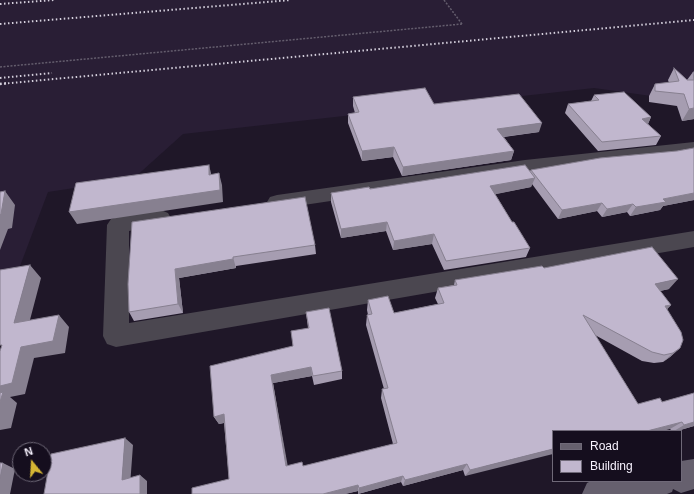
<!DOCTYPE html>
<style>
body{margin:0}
#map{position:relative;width:694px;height:494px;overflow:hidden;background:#1f1728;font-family:Arial,sans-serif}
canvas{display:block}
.legend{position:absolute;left:552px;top:430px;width:130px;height:52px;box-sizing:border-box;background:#150e1e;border:1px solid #6f6978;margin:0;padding:5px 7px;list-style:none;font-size:12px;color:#f7f2fe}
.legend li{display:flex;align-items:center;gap:8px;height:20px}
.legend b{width:20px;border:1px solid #6f6978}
.north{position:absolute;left:12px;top:442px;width:40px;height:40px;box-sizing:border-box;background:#150e1e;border:1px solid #6f6978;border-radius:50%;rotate:342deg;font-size:11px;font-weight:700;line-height:16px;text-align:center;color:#f7f2fe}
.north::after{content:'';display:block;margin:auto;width:14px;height:18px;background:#d5b534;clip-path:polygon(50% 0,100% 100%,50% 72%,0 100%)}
</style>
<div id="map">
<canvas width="694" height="494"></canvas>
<ul class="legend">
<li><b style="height:5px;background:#66606e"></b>Road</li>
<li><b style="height:11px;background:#c1b7ce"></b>Building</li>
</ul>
<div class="north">N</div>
</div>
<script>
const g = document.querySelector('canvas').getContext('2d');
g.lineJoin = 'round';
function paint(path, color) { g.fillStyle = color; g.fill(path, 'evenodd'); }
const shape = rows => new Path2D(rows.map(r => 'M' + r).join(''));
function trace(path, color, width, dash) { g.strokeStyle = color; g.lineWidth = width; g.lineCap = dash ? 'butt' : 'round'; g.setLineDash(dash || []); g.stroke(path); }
paint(shape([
 [0,0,694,0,694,102,594,88,183,134,133,179,48,192,0,319]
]), '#291e35');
trace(shape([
 [444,0,462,24],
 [0,67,462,24]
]), '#645d6d', 1.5, [2, 1.5]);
paint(shape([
 [694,142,694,154,525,172,277,209,270,207,267,202,270,197,277,195,525,160,694,142],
 [161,210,168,213,171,218,168,223,129,231,129,323,694,231,694,247,116,347,107,344,103,336,107,225,111,219,118,217,161,210]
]), '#4b4750');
paint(shape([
 [694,459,694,489,681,493,673,489,672,492,667,494,582,494,587,483,591,481,681,481,681,461,694,459]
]), '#66606e');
trace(shape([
 [0,4,54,0],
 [0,24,291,0],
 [0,78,52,73],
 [0,84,694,20]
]), '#d5d0dd', 2, [1.5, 2.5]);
trace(shape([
 [0,84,8,83]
]), '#d5d0dd', 2.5, [1.5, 3]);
paint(shape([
 [674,68,687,80,693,72,694,72,694,119,682,121,677,106,649,102,649,96,655,84,669,83,668,80],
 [594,95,651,117,648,124,661,136,656,145,598,151,565,113,568,104,591,101],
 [353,97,434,104,539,132,504,137,514,151,511,160,402,176,393,157,362,161,348,123,348,114,355,113,353,106],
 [694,148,694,200,663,206,660,210,630,216,627,212,602,217,597,211,558,219,532,184,531,187,495,194,512,222,530,248,526,257,444,270,432,244,393,250,386,231,341,238,331,202,331,193,530,171,531,170,677,151],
 [132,222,315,245,316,254,236,266,236,268,179,278,183,313,134,321,129,312],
 [544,268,669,289,660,291,671,305,667,309,680,348,670,357,663,362,654,363,642,361,595,335,638,404,662,402,694,393,694,426,677,431,672,431,670,429,553,431,465,476,463,470,403,486,401,482,358,494,358,491,345,494,192,494,229,479,224,423,219,424,214,417,293,346,308,328,306,312,342,371,342,379,314,385,312,376,273,383,287,466,303,466,393,444,381,398,382,389,384,389,366,325,367,315,368,315,367,310,368,300,394,313,438,304,435,298,438,288,454,285,455,280]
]), '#a69db1');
paint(shape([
 [694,108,694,119,682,121,689,109],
 [651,117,647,126,642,119],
 [542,123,539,132,494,138,497,129],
 [394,147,393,157,362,161,362,151],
 [514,151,511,160,402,176,403,167],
 [209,165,212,177,209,175],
 [219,173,222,185,223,202,77,224,69,212],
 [535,178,531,187,487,196,490,186],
 [5,191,15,205,12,228,8,229,0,250,0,215],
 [694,193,694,200,663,206,660,210,630,216,636,207,663,199],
 [602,203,597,211,558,219,562,210],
 [633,204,627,212,602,217,607,209],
 [387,222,386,231,341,238,341,229],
 [434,234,432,244,393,250,394,241],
 [233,257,236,268,179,278,183,313,178,304,175,269],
 [30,265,41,278,26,335,14,323],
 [678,279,669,289,646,294,655,284],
 [671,305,662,315,665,306],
 [59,315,69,327,65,353,34,358,25,394,10,397,17,403,11,428,0,430,0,386,21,347],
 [680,348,670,357,663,362,673,353],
 [311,367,312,376,273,383,289,473,286,466,271,375],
 [224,414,228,422,219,424,214,417],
 [682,422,670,429,663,431,647,431],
 [694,422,694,426,677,431,674,431,684,425],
 [125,438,133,445,130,486,122,480],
 [553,449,553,454,465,476,470,470],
 [3,463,15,469,10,494,0,494,0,479],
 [467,464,463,470,403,486,405,480],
 [140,475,147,481,147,494,140,494],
 [403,476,401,482,358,494,359,488],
 [358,485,358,491,345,494,323,494]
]), '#878090');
const building = shape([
 [674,68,687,80,694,80,693,72,694,72,694,108,689,109,684,94,655,91,655,84,679,81,674,68],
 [425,88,434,104,519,94,542,123,497,129,514,151,403,167,394,147,362,151,348,114,359,112,353,97,425,88],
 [624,92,651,117,642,119,661,136,602,142,568,104,599,100,594,95,624,92],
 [694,148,694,193,663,199,666,202,636,207,633,204,607,209,602,203,562,210,531,170,600,158,677,151,694,148],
 [209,165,209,175,219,173,220,190,69,212,76,183,209,165],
 [525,165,535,178,490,186,512,222,514,222,530,248,446,261,434,234,394,241,387,222,341,229,331,193,369,187,370,189,525,165],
 [5,191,1,214,0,215,0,192,5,191],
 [305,197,315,245,233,257,233,259,175,269,178,304,129,312,128,284,132,222,305,197],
 [652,247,678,279,655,284,671,305,665,306,681,332,683,340,680,348,673,353,664,355,652,352,583,315,638,404,660,398,662,402,694,393,694,422,684,425,682,422,647,431,553,431,553,449,470,470,467,464,405,480,403,476,359,488,358,485,323,494,192,494,192,488,229,479,224,414,214,417,210,366,293,346,291,331,309,328,306,312,329,308,342,371,313,376,311,367,271,375,286,466,302,462,303,466,397,443,382,389,388,388,367,315,372,314,368,300,388,296,394,313,444,303,438,288,457,285,455,280,542,266,544,268,652,247],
 [30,265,14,323,59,315,53,341,21,347,12,383,0,386,0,351,2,345,0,345,0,270,30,265],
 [3,392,0,402,0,393,3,392],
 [125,438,122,480,140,475,140,494,44,494,51,454,125,438],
 [0,463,3,463,0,479,0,463]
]);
paint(building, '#c1b7ce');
trace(building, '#878090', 1);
</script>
